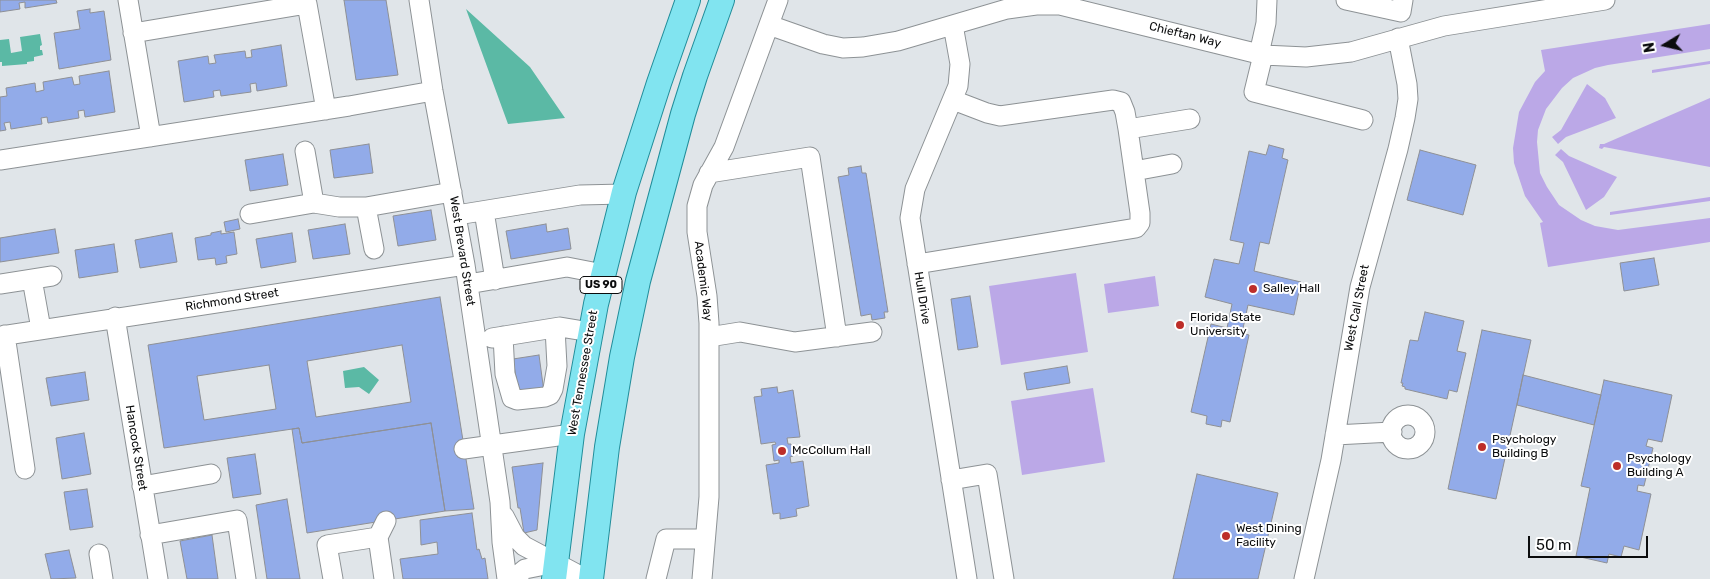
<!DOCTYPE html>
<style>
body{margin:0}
#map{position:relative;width:1710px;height:579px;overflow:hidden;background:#e0e5e9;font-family:Rubik,sans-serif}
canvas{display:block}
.north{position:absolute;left:1640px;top:20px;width:50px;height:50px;-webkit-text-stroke:4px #fff;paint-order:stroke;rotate:261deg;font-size:14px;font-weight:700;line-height:20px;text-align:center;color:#0b0c0d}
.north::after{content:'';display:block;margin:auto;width:18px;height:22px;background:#0b0c0d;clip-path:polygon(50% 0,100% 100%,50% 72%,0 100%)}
.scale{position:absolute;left:1528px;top:536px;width:120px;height:22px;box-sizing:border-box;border:2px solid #0b0c0d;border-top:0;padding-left:6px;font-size:15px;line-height:18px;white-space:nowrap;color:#0b0c0d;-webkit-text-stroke:4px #fff;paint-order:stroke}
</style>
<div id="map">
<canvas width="1710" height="579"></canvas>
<div class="north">N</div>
<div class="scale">50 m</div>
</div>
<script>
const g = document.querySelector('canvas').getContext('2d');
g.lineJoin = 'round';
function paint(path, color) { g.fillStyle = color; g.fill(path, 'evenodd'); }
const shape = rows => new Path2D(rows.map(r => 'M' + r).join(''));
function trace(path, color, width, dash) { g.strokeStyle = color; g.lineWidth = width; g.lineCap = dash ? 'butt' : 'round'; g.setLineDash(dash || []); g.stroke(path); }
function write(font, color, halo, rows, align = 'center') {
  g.font = font + ' Rubik,sans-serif'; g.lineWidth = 4; g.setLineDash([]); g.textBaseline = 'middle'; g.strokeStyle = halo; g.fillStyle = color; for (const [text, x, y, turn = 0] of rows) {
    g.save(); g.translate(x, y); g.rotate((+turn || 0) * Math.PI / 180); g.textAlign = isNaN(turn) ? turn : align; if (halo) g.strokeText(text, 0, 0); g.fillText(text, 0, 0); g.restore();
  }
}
paint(shape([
 [1710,24,1710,49,1608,65,1595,68,1573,78,1562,88,1546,109,1538,130,1537,142,1540,173,1547,187,1559,205,1581,220,1595,226,1618,230,1710,218,1710,242,1548,267,1540,223,1543,222,1525,196,1514,163,1513,148,1519,112,1535,82,1545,71,1541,50],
 [1710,61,1710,64,1652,73,1652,70],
 [1587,84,1605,98,1616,118,1566,137,1558,144,1552,137,1561,130],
 [1710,98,1710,167,1604,147,1602,149,1599,148,1600,144,1604,144],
 [1561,149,1569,156,1617,177,1604,197,1586,210,1563,162,1555,155],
 [1710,197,1710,201,1610,215,1610,212],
 [1076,273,1088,352,1001,365,989,286],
 [1155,276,1159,306,1108,313,1104,284],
 [1093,388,1105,462,1022,475,1011,401]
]), '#bba8e7');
paint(shape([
 [466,9,530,67,565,118,508,124],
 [40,34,42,45,40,46,40,50,42,50,43,55,34,57,34,61,27,62,27,64,2,66,2,62,0,62,0,40,9,39,11,53,22,51,20,37],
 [364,367,379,380,369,394,359,387,345,388,343,371]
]), '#5bb9a5');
const building = shape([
 [0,0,56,0,57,3,25,8,25,2,19,3,20,9,0,12,0,0],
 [344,0,386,0,398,75,356,80,344,0],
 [90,9,90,13,104,11,111,60,59,69,54,33,80,29,77,11,90,9],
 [281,45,287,86,257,91,256,83,250,84,251,92,221,96,220,90,213,91,214,97,184,102,178,61,208,56,209,64,216,63,214,55,245,51,246,58,252,57,251,50,281,45],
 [109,71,115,112,85,117,84,110,78,111,79,118,48,123,47,117,41,118,42,124,11,129,10,122,4,123,6,130,0,131,0,97,7,96,6,88,35,83,36,92,44,90,43,82,72,77,74,85,80,84,79,76,109,71],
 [369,144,373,173,334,178,330,150,369,144],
 [1269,145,1284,149,1282,158,1288,160,1269,244,1260,242,1254,271,1301,282,1294,315,1248,305,1242,333,1249,335,1230,422,1222,420,1221,427,1206,424,1207,416,1191,412,1211,324,1227,328,1232,304,1205,297,1214,259,1239,264,1244,243,1230,240,1249,151,1266,155,1269,145],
 [1420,150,1476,165,1463,215,1407,200,1420,150],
 [283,154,288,185,250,191,245,160,283,154],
 [861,166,862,173,866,173,888,312,884,312,885,318,872,320,871,314,861,316,838,177,849,175,848,168,861,166],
 [431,210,436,240,398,246,393,216,431,210],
 [238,219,240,229,226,232,224,222,238,219],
 [345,224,350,254,313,259,308,230,345,224],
 [546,224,547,232,568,228,571,249,511,259,506,231,546,224],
 [55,229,59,253,0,262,0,238,55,229],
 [221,231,221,234,234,232,237,254,226,256,227,263,216,265,215,258,198,260,195,238,211,235,211,233,221,231],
 [172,233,177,262,140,268,135,240,172,233],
 [292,233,296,262,261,268,256,239,292,233],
 [114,244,118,272,79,278,75,250,114,244],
 [1654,258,1659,285,1624,291,1620,263,1654,258],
 [970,296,978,347,958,350,951,299,970,296],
 [440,297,474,509,445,511,431,423,302,443,299,428,164,448,148,345,440,297],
 [402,345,411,402,316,417,307,361,402,345],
 [269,365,276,409,204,420,197,376,269,365],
 [1425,312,1464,321,1457,351,1466,353,1457,392,1449,390,1447,399,1405,389,1405,387,1402,386,1403,383,1401,383,1410,340,1418,341,1425,312],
 [1482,330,1531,340,1496,499,1448,489,1482,330],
 [539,355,544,392,519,396,513,359,539,355],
 [1067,366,1070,383,1027,390,1024,373,1067,366],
 [85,372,89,400,51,406,46,378,85,372],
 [1523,375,1601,395,1594,425,1517,405,1523,375],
 [1604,380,1672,395,1662,442,1648,439,1646,446,1653,448,1644,486,1638,485,1637,491,1651,494,1639,550,1624,546,1621,557,1609,554,1607,563,1576,556,1590,488,1581,486,1604,380],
 [777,387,778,393,793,390,800,437,787,438,788,444,791,444,793,456,790,457,791,463,803,461,809,506,796,509,797,516,780,519,780,513,773,514,766,465,779,463,779,460,774,461,772,445,776,444,775,442,761,444,754,397,762,396,761,389,777,387],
 [431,423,445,511,307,533,292,429,299,428,302,443,431,423],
 [84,433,91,474,62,479,56,438,84,433],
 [255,454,261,494,233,498,227,458,255,454],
 [543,463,537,530,524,533,520,508,518,508,512,467,543,463],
 [1197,474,1278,493,1258,579,1173,579,1197,474],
 [87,489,93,527,70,530,64,492,87,489],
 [287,499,300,579,267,579,256,505,287,499],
 [472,513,477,550,479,549,482,559,485,558,488,579,403,579,400,559,438,554,437,542,421,545,420,520,472,513],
 [212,535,218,579,187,579,180,541,212,535],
 [69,550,76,578,51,579,45,554,69,550]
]);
paint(building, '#92abe9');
trace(building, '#8e9095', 1);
const minor = shape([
 [128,0,151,137],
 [419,0,433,91,465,265,500,502,502,542,507,579],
 [1346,0,1401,12,1403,0],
 [769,25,823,44,843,48,863,47,898,41,1007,9,1036,5,1060,5,1263,55,1306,57,1351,52,1444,26,1605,0],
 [953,25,960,64,958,86,915,189,910,218,967,579],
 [133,33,307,4,326,110],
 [1259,54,1266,23,1267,0],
 [1263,55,1254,92,1363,120],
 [1128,129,1190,119],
 [305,151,314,203],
 [0,160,349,106,433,91],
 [1134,171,1172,164],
 [709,173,810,157,837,337],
 [366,207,374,249],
 [484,211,495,280],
 [250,214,314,203,339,207,366,207,452,192],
 [457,215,580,195,624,194],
 [917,264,1136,228,1140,223,1140,213,1128,129,1125,112,1121,102,1113,100,1000,116,987,113,953,100],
 [32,279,41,329],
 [0,284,52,276],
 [468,284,567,267,603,274],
 [115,317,158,579],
 [5,335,25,469],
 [0,336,465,265],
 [503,336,505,374,512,398,517,400,545,397,550,395,553,389,557,366,555,328],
 [709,337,740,332,795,342,872,332],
 [492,338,560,327,590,332],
 '1391 432a17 17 0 1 1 34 0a17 17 0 1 1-34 0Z',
 [1335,435,1392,432],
 [464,449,572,434],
 [951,480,987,474,1004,579],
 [142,486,211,474],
 [504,516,515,537,524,546,586,579],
 [150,535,237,520,246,579],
 [378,537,386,521],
 [99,554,103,579],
 [333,579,327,545,378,537,384,579],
 [513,579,525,569,555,563],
 [656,579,666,539,704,539],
 [702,579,709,497,709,323,707,296,697,232,697,206,703,185,724,147,778,0],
 [1304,579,1331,460,1360,287,1398,149,1405,118,1408,99,1407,84,1398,38]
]);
const major = shape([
 [554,579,572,434,596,304,624,192,659,83,688,0],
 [591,579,607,447,622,357,638,281,683,114,695,76,722,0]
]);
trace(minor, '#8d9295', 21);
trace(major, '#218d9a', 26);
trace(minor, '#fff', 19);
trace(major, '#81e4f0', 24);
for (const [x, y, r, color] of [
 [1253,289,5,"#bd2e29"],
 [1180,325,5,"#bd2e29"],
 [1482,447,5,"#bd2e29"],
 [782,451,5,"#bd2e29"],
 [1617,466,5,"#bd2e29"],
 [1226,536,5,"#bd2e29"]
]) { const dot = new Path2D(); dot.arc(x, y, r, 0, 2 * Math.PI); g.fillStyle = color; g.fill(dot); trace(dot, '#fff', 2); }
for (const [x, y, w] of [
 [601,285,42]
]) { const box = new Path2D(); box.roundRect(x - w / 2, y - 8.5, w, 17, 4); g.fillStyle = '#fff'; g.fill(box); trace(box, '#0b0c0d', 1); }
write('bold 11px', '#0b0c0d', null, [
 ["US 90",601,285]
]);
write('12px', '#0b0c0d', '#fff', [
 ["Chieftan Way",1185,35,14],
 ["West Brevard Street",462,251,81],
 ["Academic Way",703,281,83],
 ["Hull Drive",922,298,81],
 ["Richmond Street",232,300,-9],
 ["West Call Street",1357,308,-79],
 ["West Tennessee Street",583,373,-80],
 ["Hancock Street",136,448,81]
]);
write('12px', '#0b0c0d', '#fff', [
 ["Salley Hall",1263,289],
 ["Florida State",1190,318],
 ["University",1190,332],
 ["Psychology",1492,440],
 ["Building B",1492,454],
 ["McCollum Hall",792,451],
 ["Psychology",1627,459],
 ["Building A",1627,473],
 ["West Dining",1236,529],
 ["Facility",1236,543]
], 'left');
</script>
